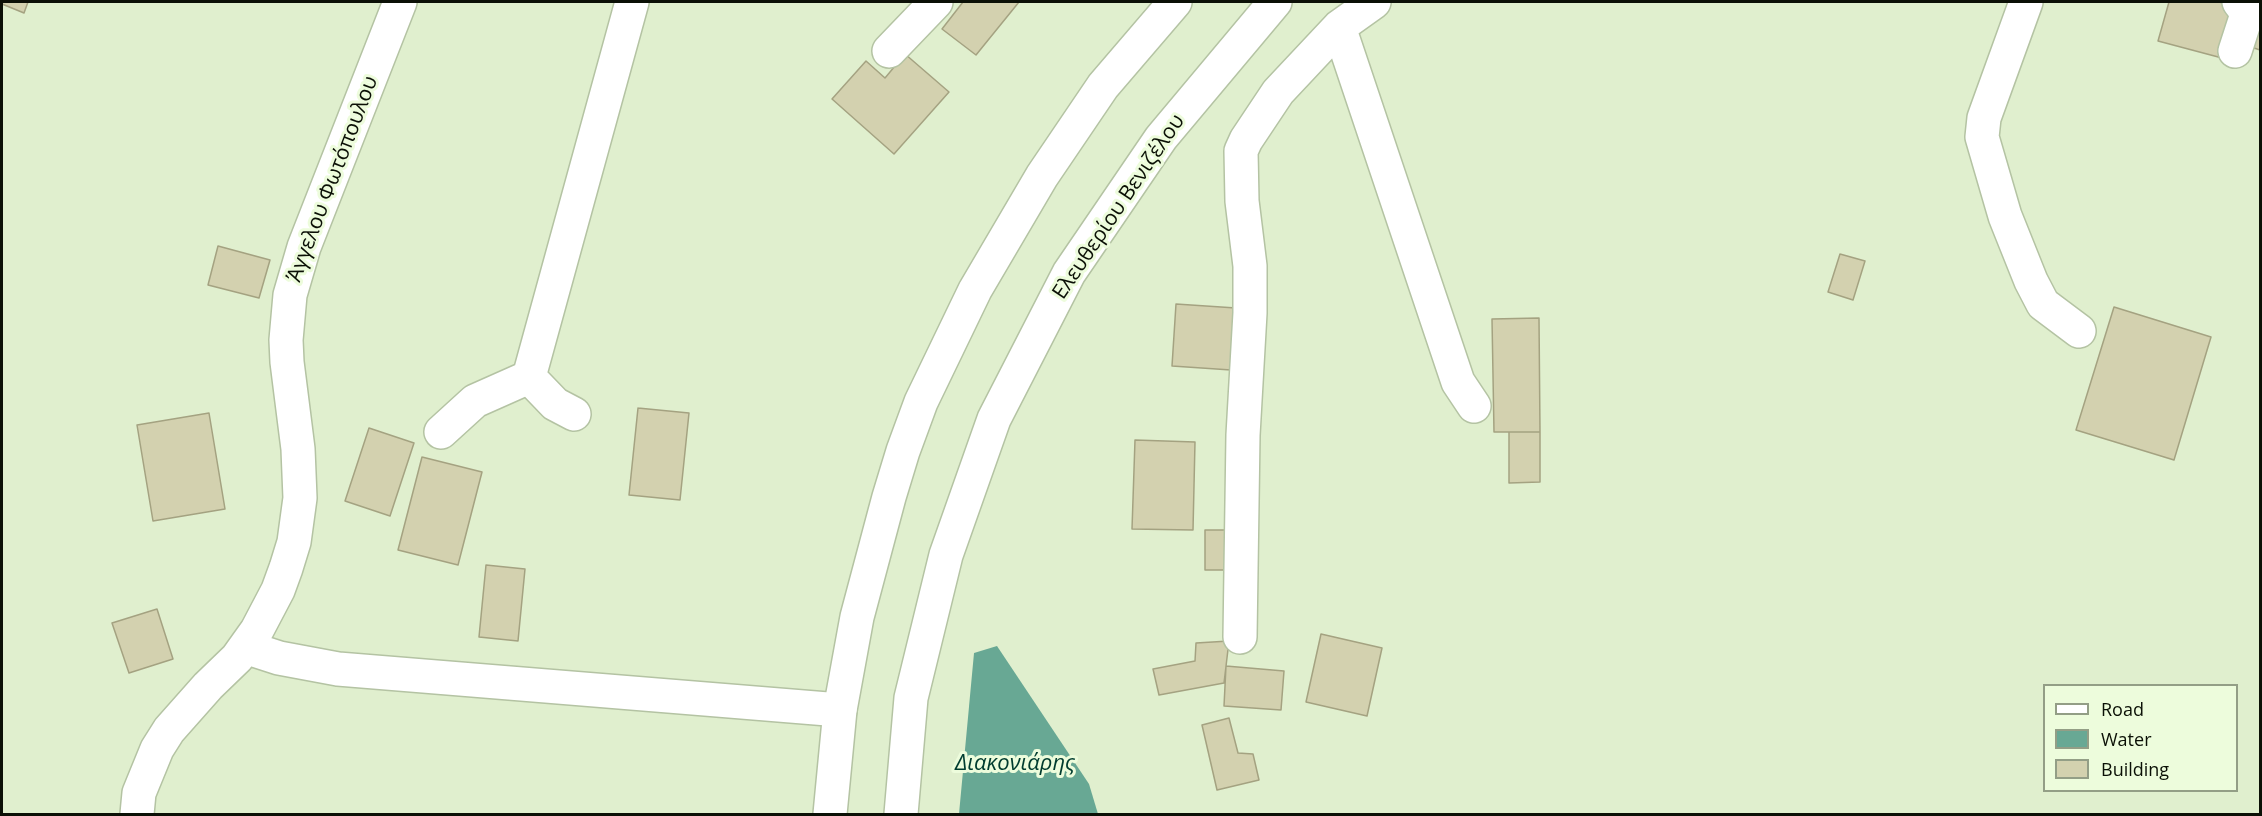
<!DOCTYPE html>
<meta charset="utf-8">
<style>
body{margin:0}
#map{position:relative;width:2262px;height:816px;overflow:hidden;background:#e0efce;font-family:"Open Sans",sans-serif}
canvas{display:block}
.frame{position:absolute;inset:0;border:3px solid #0b1006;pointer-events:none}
.legend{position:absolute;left:2043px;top:684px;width:195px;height:108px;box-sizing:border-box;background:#edfcdc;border:2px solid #939e86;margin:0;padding:8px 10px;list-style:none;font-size:18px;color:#0b1006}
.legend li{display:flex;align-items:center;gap:12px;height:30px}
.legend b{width:30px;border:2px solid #939e86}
</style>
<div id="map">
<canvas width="2262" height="816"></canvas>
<div class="frame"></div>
<ul class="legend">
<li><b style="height:8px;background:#fff"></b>Road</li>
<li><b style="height:16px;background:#68a894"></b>Water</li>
<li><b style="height:16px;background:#d3d1af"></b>Building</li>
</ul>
</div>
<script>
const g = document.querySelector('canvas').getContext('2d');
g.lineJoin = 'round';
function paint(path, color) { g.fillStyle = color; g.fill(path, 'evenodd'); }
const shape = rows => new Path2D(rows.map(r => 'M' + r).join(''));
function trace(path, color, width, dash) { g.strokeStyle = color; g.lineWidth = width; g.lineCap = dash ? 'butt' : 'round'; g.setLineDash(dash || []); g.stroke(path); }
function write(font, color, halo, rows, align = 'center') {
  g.font = font + ' "Open Sans",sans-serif'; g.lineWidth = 6; g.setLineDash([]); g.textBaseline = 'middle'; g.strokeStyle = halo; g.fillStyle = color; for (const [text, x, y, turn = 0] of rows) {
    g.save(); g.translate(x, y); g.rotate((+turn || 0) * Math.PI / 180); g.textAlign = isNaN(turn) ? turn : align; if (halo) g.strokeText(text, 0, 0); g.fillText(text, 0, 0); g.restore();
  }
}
paint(shape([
 [997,646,1089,784,1098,814,959,814,974,653]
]), '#68a894');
const building = shape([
 [2,2,28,2,24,13,2,4,2,2],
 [963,2,1019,2,976,55,942,29,963,2],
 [2169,2,2219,2,2236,6,2222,58,2158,41,2169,2],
 [2257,27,2260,28,2260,50,2251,47,2257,27],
 [905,54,949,92,894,154,832,99,866,61,885,78,905,54],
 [218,246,270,260,259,298,208,285,218,246],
 [1840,254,1865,261,1853,300,1828,292,1840,254],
 [1176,304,1236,308,1231,370,1172,366,1176,304],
 [2114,307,2211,337,2174,460,2076,430,2114,307],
 [1539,318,1540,432,1494,432,1492,319,1539,318],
 [638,408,689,413,680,500,629,495,638,408],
 [209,413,225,509,153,521,137,425,209,413],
 [369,428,414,443,390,516,345,501,369,428],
 [1509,432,1540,432,1540,482,1509,483,1509,432],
 [1135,440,1195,442,1193,530,1132,529,1135,440],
 [422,457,482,472,458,565,398,550,422,457],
 [1205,530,1232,530,1232,570,1205,570,1205,530],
 [486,565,525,569,518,641,479,637,486,565],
 [157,609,173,659,129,673,112,623,157,609],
 [1321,634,1382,648,1367,716,1306,702,1321,634],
 [1229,641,1224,683,1159,695,1153,669,1195,661,1196,643,1229,641],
 [1226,666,1284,671,1281,710,1224,706,1226,666],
 [1229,718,1238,753,1253,754,1259,780,1217,790,1202,725,1229,718]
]);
paint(building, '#d3d1af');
trace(building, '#a4a281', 1.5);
const street = shape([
 [2026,2,1984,118,1982,137,2005,216,2031,281,2043,304,2079,331],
 [1339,27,1458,382,1474,406],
 [889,51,936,2],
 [2235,51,2246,17,2245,10,2239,2],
 [529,377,632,2],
 [529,377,555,404,574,414],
 [441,432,475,401,529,377],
 [1240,637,1243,435,1250,313,1250,266,1242,201,1241,151,1246,140,1278,92,1339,27,1374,2],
 [245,647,279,658,338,669,840,710],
 [137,814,139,793,157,749,169,730,208,686,237,658,257,630,278,590,286,568,294,542,300,498,298,449,287,362,286,340,290,295,304,247,400,2]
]);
const primary = shape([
 [830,814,840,710,857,617,889,497,903,451,921,402,975,290,1042,176,1103,86,1175,2],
 [901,814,911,698,946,555,994,419,1069,273,1161,138,1275,2]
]);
trace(street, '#b4c3a3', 36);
trace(primary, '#b4c3a3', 36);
trace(street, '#fff', 33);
trace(primary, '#fff', 33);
write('21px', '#0b1006', '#edfcdc', [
 ["Άγγελου Φωτόπουλου",333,179,-69],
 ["Ελευθερίου Βενιζέλου",1119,207,-56]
]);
write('italic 22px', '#003c2f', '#edfcdc', [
 ["Διακονιάρης",1015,764]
]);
</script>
